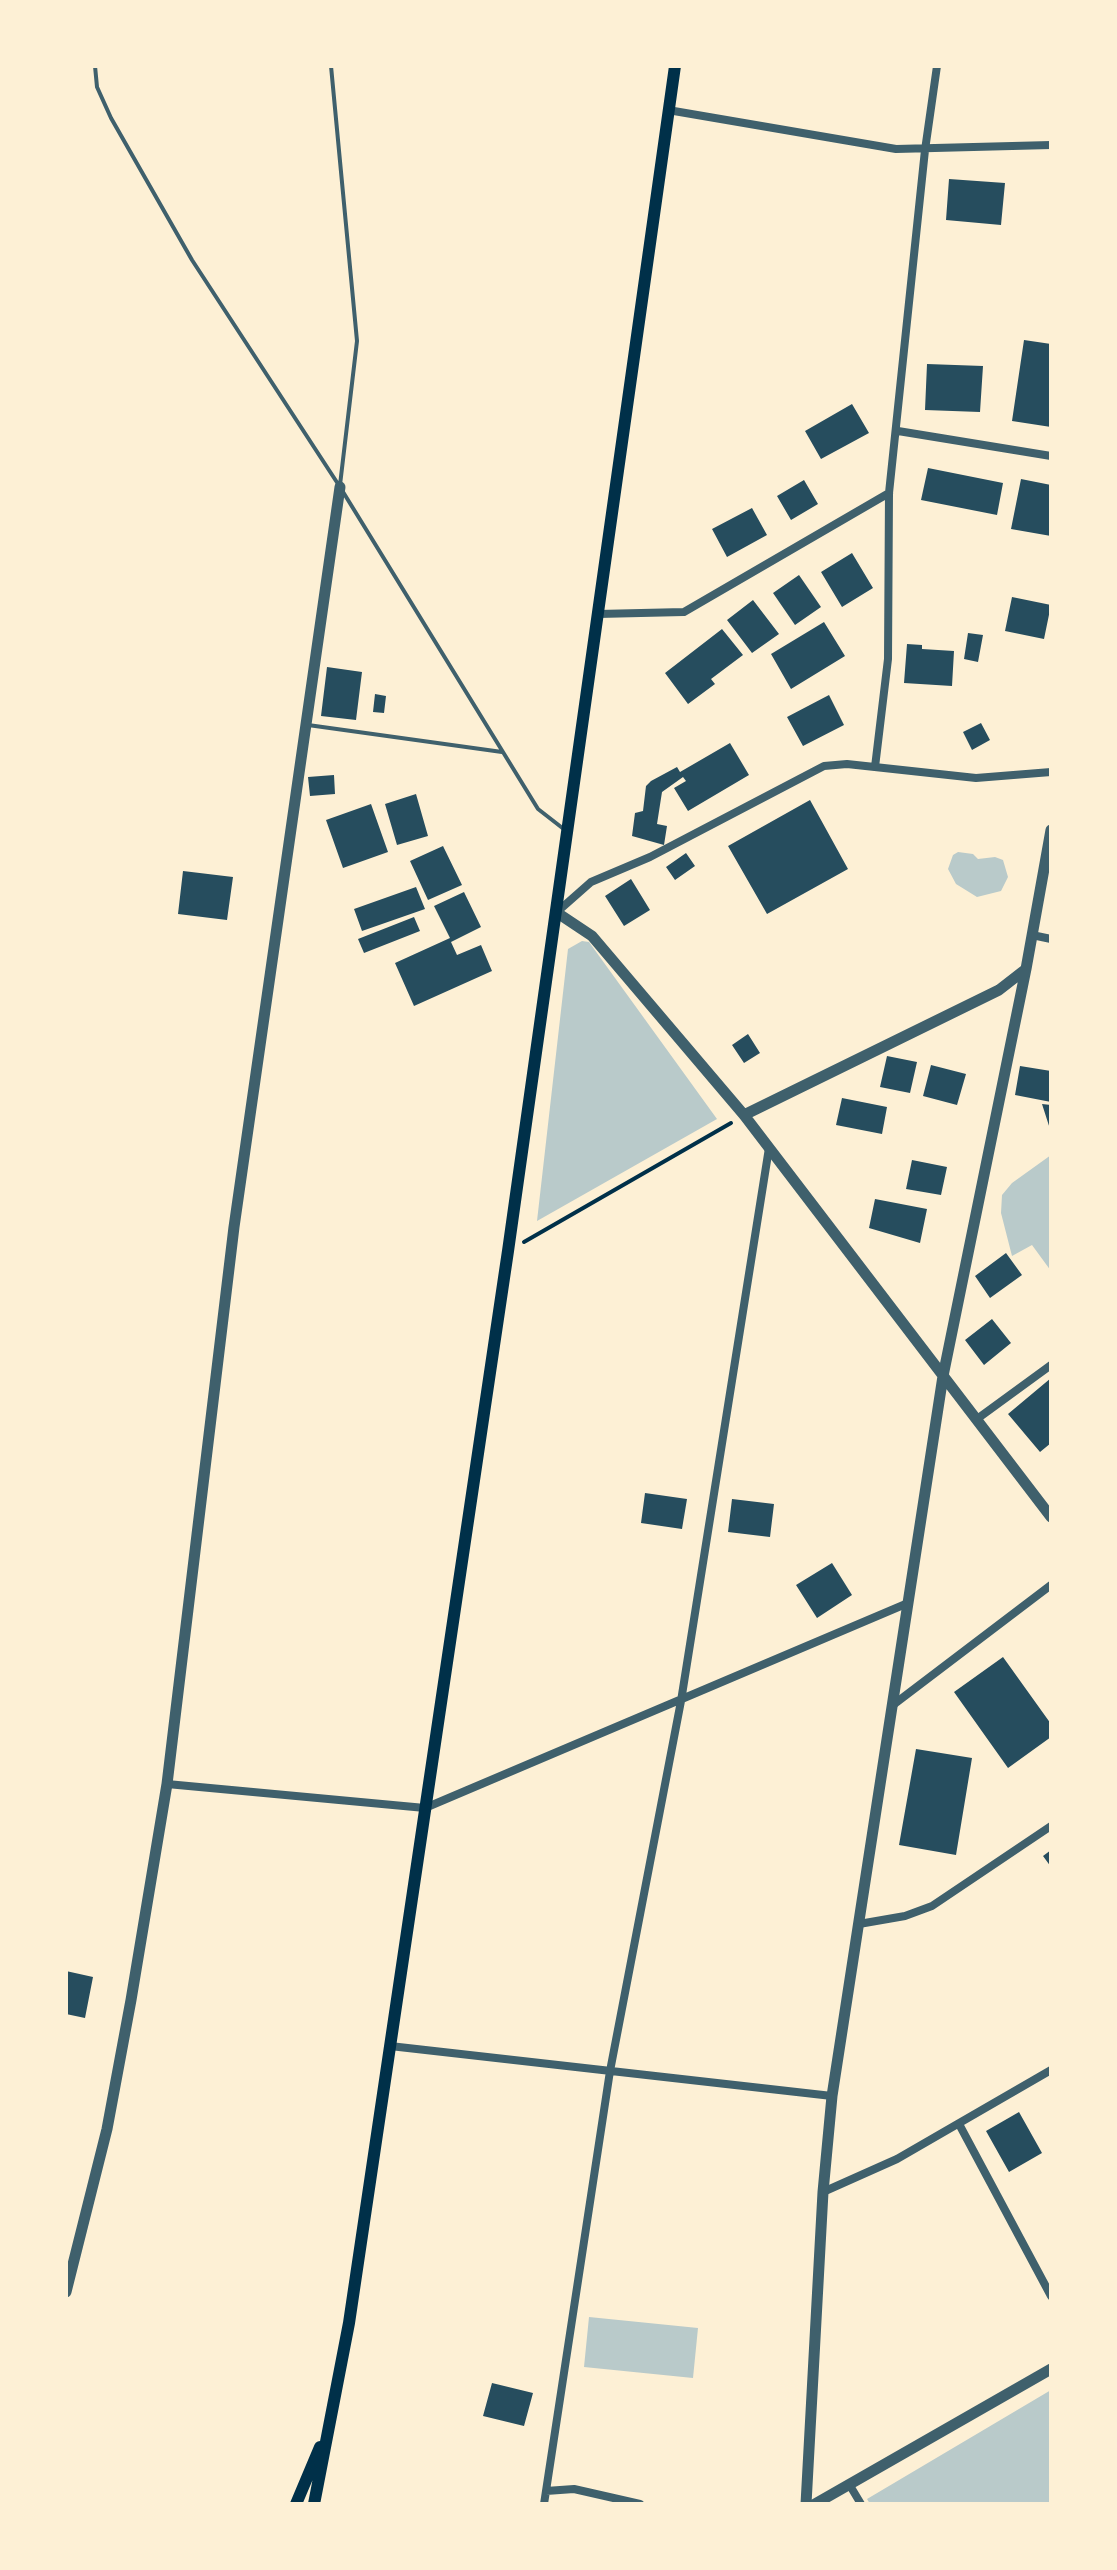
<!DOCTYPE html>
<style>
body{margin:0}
#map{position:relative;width:1117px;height:2570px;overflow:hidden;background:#fdf0d5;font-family:"Titillium Web",sans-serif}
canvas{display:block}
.frame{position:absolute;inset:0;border:68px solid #fdf0d5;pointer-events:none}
</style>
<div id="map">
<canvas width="1117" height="2570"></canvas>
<div class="frame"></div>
</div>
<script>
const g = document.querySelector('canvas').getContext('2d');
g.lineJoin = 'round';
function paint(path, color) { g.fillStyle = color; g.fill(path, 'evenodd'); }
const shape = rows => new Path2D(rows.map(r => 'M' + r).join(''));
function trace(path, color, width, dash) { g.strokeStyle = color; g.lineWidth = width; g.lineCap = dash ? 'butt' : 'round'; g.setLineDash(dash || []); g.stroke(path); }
paint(shape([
 [958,852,973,854,978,859,995,857,1003,860,1008,877,1001,891,977,897,956,884,948,869,953,855],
 [582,941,589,942,717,1119,537,1221,568,949],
 [1051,1155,1051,1271,1032,1245,1012,1256,1001,1213,1002,1195,1012,1183],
 [589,2317,698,2328,693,2378,584,2367],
 [1051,2390,1051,2504,870,2504,867,2499]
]), '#b9caca');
paint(shape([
 [949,179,1005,183,1001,225,946,220],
 [1024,340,1051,344,1051,427,1012,421],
 [927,364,983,366,980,412,925,410],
 [852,404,869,433,821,459,805,431],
 [928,468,1003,483,997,515,921,500],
 [1021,479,1051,485,1051,536,1011,529],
 [804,480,818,504,791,520,777,496],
 [752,508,767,535,727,557,712,529],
 [852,553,873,588,842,607,821,572],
 [799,575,821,607,795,625,773,593],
 [1012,597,1051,605,1044,639,1005,631],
 [753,600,779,634,752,653,727,620],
 [824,622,845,656,791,689,771,654],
 [722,629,743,655,711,679,715,684,688,704,665,673],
 [968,633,983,635,978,662,964,659],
 [907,644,922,645,922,649,954,651,952,686,904,683],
 [327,667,362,672,356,720,321,716],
 [375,694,386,696,384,713,373,712],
 [829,695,844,725,803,746,787,717],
 [981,723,990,740,972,750,963,732],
 [730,743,749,775,688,811,674,788,686,781,683,777,662,792,657,824,667,826,664,845,632,836,635,813,643,811,646,786,651,781,677,767,680,772],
 [334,775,335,794,310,796,308,777],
 [416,794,428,836,397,845,385,804],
 [810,800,848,869,767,914,728,846],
 [371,804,388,852,343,868,326,820],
 [443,846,462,885,428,900,410,861],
 [686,853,695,866,675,880,666,867],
 [183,871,233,877,227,920,178,914],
 [631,879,650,910,624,926,605,896],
 [416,887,425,909,362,931,354,909],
 [464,892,481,927,451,942,457,955,481,945,492,971,414,1006,395,963,450,938,434,906],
 [414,917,420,931,364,953,358,939],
 [748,1034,760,1053,744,1063,732,1045],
 [887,1056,917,1062,910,1093,880,1087],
 [931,1065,966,1074,957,1105,923,1096],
 [1020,1066,1051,1071,1051,1102,1015,1095],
 [842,1098,887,1107,882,1134,836,1125],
 [1042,1104,1051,1105,1051,1129,1050,1129],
 [912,1160,947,1167,941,1195,906,1189],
 [875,1199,927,1209,920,1243,869,1228],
 [1006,1253,1022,1275,990,1298,975,1276],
 [992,1319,1011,1343,984,1365,965,1340],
 [1051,1378,1051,1443,1040,1452,1008,1414],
 [645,1493,687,1499,682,1529,641,1523],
 [732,1499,774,1504,770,1537,728,1532],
 [832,1563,852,1595,817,1618,796,1585],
 [1003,1657,1051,1724,1051,1737,1008,1768,954,1692],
 [916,1749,972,1758,956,1855,899,1845],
 [1051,1850,1051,1867,1043,1856],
 [66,1971,93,1977,85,2018,66,2014],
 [1019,2112,1042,2153,1009,2172,986,2131],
 [492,2383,533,2393,524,2426,483,2416]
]), '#264d5e');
trace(shape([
 [524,1242,731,1123]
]), '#003049', 4);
trace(shape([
 [95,66,97,87,111,118,192,260,340,487,538,809,565,830],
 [331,66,357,341,340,485],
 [308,725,502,752]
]), '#3f606c', 4);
trace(shape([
 [668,110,896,149,1051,145],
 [898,431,1051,456],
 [598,614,684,612,889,493],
 [875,767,888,659,889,493,925,150,937,66],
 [557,912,591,882,650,857,824,766,847,764,976,778,1051,772],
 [1032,935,1051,939],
 [977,1419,1051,1365],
 [893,1705,1051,1585],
 [167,1784,425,1808,908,1603],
 [859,1924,905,1916,932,1906,1051,1826],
 [390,2046,832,2096],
 [959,2124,1051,2296],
 [823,2192,897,2159,1051,2070],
 [849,2484,861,2504],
 [546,2491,574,2489,640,2504],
 [544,2504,610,2071,681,1701,769,1148]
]), '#3f606c', 8);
trace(shape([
 [556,912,592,936,744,1115,1051,1517],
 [744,1115,999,990,1026,969],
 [66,2292,107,2129,131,2000,167,1784,234,1227,340,487],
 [806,2504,823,2192,832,2096,943,1376,1026,969,1051,830],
 [815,2504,1051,2369]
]), '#3f606c', 11);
trace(shape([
 [296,2504,320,2447],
 [314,2504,349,2323,508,1251,675,66]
]), '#003049', 12);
</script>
